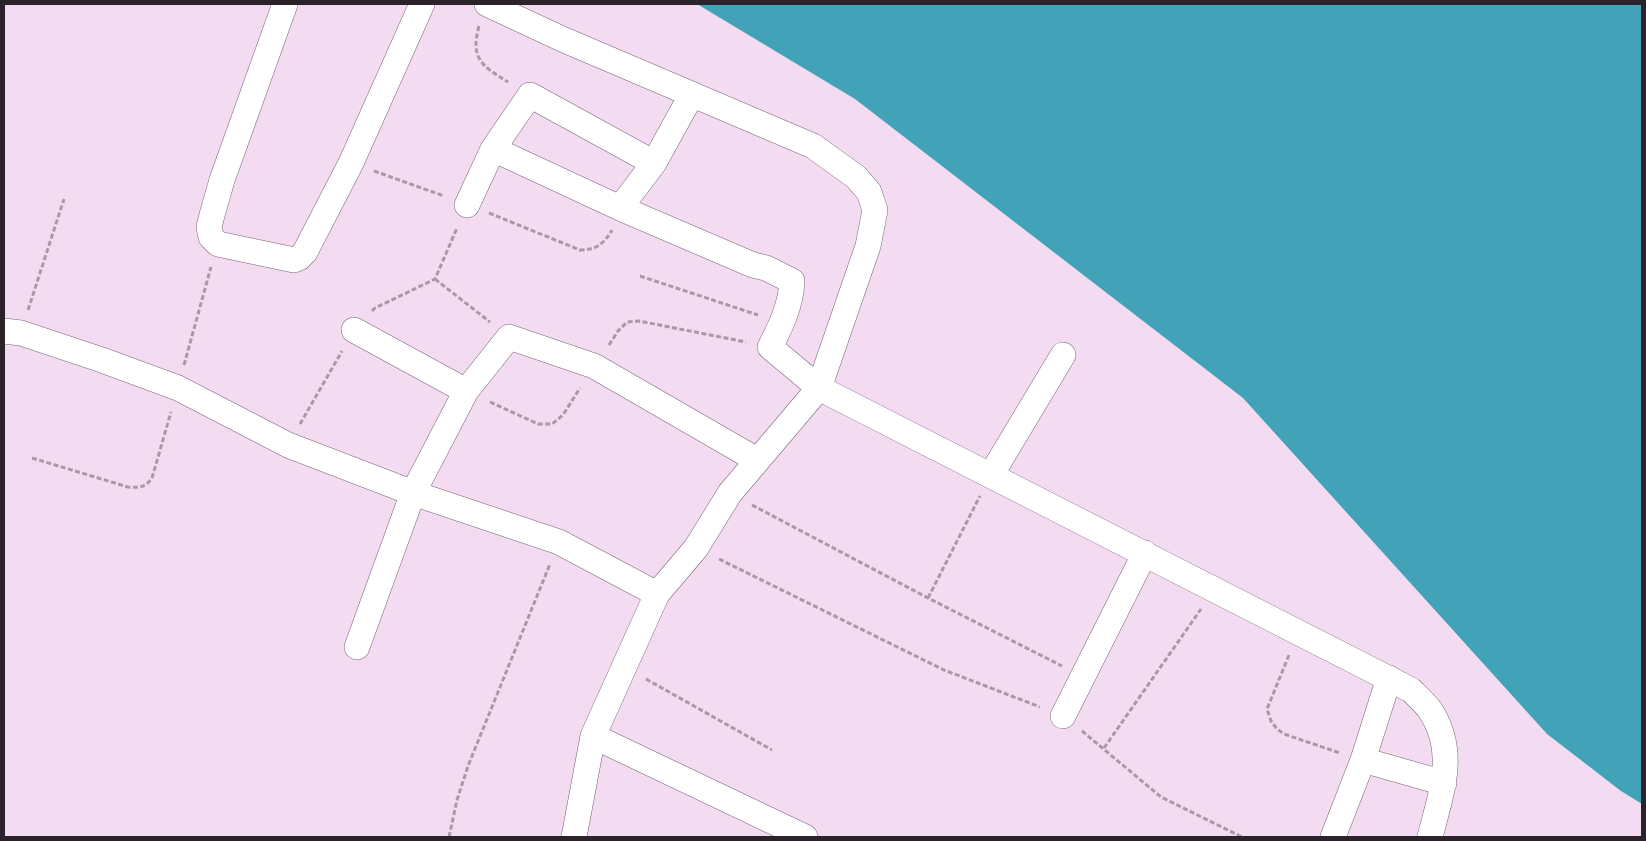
<!DOCTYPE html>
<style>
body{margin:0}
#map{position:relative;width:1646px;height:841px;overflow:hidden;background:#f3dcf1;font-family:Helvetica,sans-serif}
canvas{display:block}
.frame{position:absolute;inset:0;border:5px solid #2b232a;pointer-events:none}
</style>
<div id="map">
<canvas width="1646" height="841"></canvas>
<div class="frame"></div>
</div>
<script>
const context = document.querySelector('canvas').getContext('2d');
context.lineJoin = 'round';
function fillPath(path, color) { context.fillStyle = color; context.fill(path, 'evenodd'); }
function strokePath(path, color, width, dash) { context.strokeStyle = color; context.lineWidth = width; context.lineCap = dash ? 'butt' : 'round'; context.setLineDash(dash || []); context.stroke(path); }
const water = new Path2D(`
 M697,4H1642V804L1621,791L1547,734L1243,398L855,99Z`);
const path = new Path2D(`
 M479,26C470,59 482,66 508,82
 M374,171L444,196
 M489,213L580,250C596,250 604,244 612,230
 M640,276L758,315
 M435,279L490,322
 M28,310L64,199
 M372,311L375,308L435,279L457,228
 M609,345L618,331L627,322L639,321L746,342
 M184,365L211,267
 M490,402L538,424H552L563,415L580,388
 M300,424L342,351
 M32,458L128,487C140,488 146,487 152,478L171,412
 M752,505L928,598L1062,666
 M719,559L944,670L1040,707
 M928,598L980,496
 M1289,655L1267,709L1271,721L1277,729L1284,734L1340,753
 M646,679L772,750
 M1082,731L1161,797L1242,837
 M1104,748L1201,609
 M449,837L457,800L468,766L550,564`);
const street = new Path2D(`
 M285,4L222,180L212,215L209,227L211,237L218,244L294,260L299,258L305,252L351,163L422,4
 M487,4L562,39L813,146L856,177L869,192L875,210L868,246L819,388L730,493L696,548L657,594L593,736L574,837
 M493,149L620,208L753,265L766,268L792,281C791,305 781,326 770,347L819,388L1411,690C1417,696 1425,703 1430,710C1458,752 1441,793 1430,837
 M467,205L493,149L530,95L654,163
 M620,208L654,163L692,94
 M354,330L466,391
 M4,331L21,333L102,360L178,388L288,445L413,493L559,542L657,594
 M991,475L1063,355
 M357,647L413,493L466,391L509,337L594,366L757,460
 M1063,716L1145,553
 M593,736L805,837
 M1363,760L1444,783
 M1333,837L1363,760L1389,678`);
fillPath(water, '#42a2b8');
strokePath(street, '#776375', 26);
strokePath(path, '#aa98a8', 3, [5, 2.5]);
strokePath(street, '#fff', 25);
</script>
